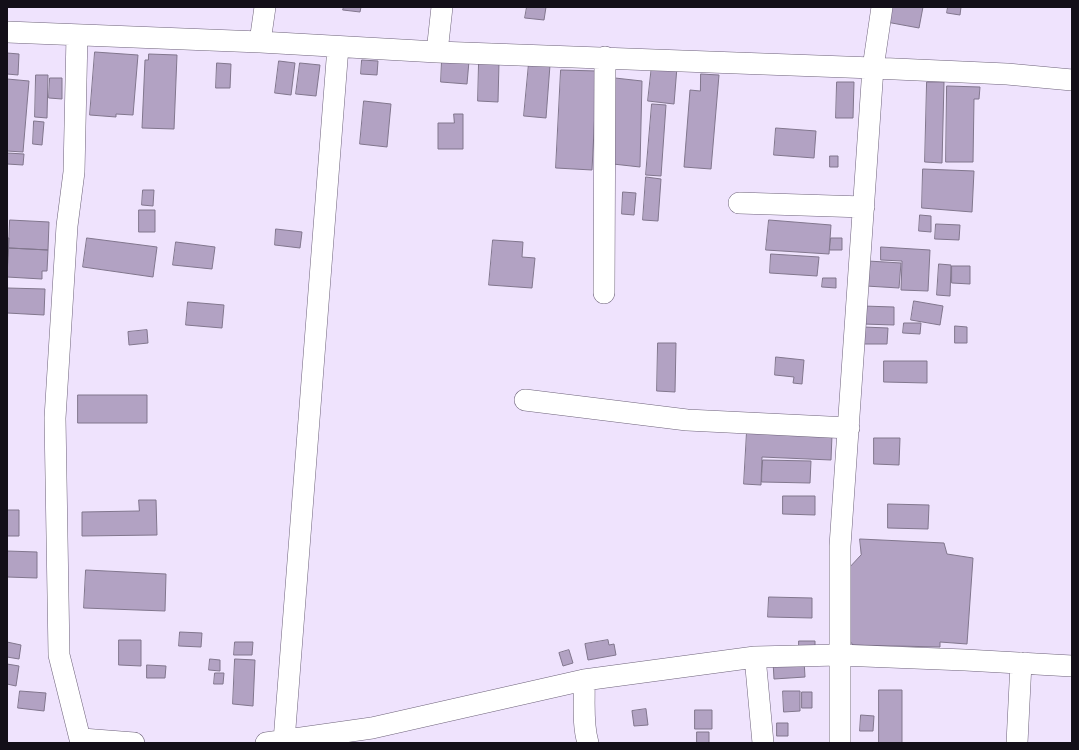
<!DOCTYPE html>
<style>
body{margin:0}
#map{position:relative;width:1079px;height:750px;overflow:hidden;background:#efe3fd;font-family:Roboto,sans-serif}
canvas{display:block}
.frame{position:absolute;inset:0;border:8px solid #130f18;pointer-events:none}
</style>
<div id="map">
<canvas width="1079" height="750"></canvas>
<div class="frame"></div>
</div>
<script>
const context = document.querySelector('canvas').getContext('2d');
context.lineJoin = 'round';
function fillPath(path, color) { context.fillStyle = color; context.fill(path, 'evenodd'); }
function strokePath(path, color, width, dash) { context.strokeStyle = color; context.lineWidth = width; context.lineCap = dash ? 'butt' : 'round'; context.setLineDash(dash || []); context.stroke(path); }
const building = new Path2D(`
 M344,7H361L360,12L343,10Z
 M527,7H546L544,20L525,18Z
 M884,7H923L919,28L881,21Z
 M948,7H961L960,15L947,13Z
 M95,52L138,55L133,115L116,114V117L90,115Z
 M7,53L19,54L18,75L7,74Z
 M149,54L177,55L174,129L142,128L145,60H148Z
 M362,60L378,61L377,75L361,74Z
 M442,60L469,61L467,84L441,82Z
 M279,61L295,63L291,95L275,93Z
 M479,62H499L498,102L478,101Z
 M217,63L231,64L230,88H216Z
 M300,63L320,65L316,96L296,94Z
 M529,63L550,65L546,118L524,116Z
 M652,65L677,67L674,104L648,101Z
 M561,70L597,71L592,170L556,168Z
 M701,74L719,75L711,169L684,167L690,90L700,91Z
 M36,75H48L47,118L35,117Z
 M50,78H62V99L49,98Z
 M615,78L642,81L640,167L613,164Z
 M7,79L29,81L23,152L7,151Z
 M837,82H854L853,118H836Z
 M927,82H944L942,163L925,162Z
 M947,86L980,87L979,99H974L973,162H946Z
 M364,101L391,104L387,147L360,144Z
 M652,104L666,105L661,176L646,175Z
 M454,114H463V149H438V123H454Z
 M34,121L44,122L42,145L33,144Z
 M776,128L816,131L814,158L774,155Z
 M7,153L24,154L23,165L7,164Z
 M830,156H838V167H830Z
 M923,169L974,171L972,212L922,208Z
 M646,177L661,179L658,221L643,220Z
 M143,190H154L153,206L142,205Z
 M623,192L636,193L634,215L622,214Z
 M139,210H155V232H139Z
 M920,215L931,216V232L919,231Z
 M10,220L49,222L48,250L9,248Z
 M769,220L831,225L829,254L766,250Z
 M936,224L960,225L959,240L935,239Z
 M276,229L302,232L300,248L275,245Z
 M7,238H9L7,277Z
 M87,238L157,247L153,277L83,267Z
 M831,238H842V250H830Z
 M493,240L523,242L522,257L535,258L532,288L489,285Z
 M176,242L215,247L212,269L173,265Z
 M881,247L930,250L928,291L901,290L902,261L881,260Z
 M9,248L48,250L47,271H42V279L7,277Z
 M771,254L819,257L817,276L770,273Z
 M868,261L901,263L899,288L866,286Z
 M939,264L951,265L950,296L937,295Z
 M952,266H970V284L952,283Z
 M823,278H836V288L822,287Z
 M7,288L45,289L44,315L7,313Z
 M914,301L943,306L940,325L911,320Z
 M188,302L224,305L222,328L186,325Z
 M863,306L894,307V325L863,324Z
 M904,323H921L920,334L903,333Z
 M955,326L967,327V343H955Z
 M863,327L888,328L887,344H863Z
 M147,330L148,343L129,345L128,332Z
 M658,343H676L675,392L657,391Z
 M776,357L804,360L802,384L793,383L794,377L775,375Z
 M884,361H927V383L884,382Z
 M78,395H147V423H78Z
 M747,431L832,435L831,460L762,457L761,485L744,484Z
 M874,438H900L899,465L874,464Z
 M763,460L811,461L810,483L762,482Z
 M783,496H815V515L783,514Z
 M139,500H156L157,535L82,536V512L139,511Z
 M888,504L929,505L928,529L888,528Z
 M7,510H19V536H7Z
 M860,539L944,543L947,554L973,558L967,644L940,642V647L853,645L845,635L848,569L861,555Z
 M7,551L37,552V578L7,577Z
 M86,570L166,574L165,611L84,608Z
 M769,597L812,598V618L768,617Z
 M180,632L202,633L201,647L179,646Z
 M119,640H141V666L119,665Z
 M608,640L609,645L614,644L616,655L588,660L585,644Z
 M799,641H815V651L799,652Z
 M7,642L21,645L19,659L7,657Z
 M235,642H253L252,655H234Z
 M569,650L573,663L563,666L559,653Z
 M210,659L220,660V671L209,670Z
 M235,659L255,660L253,706L233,704Z
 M804,660L805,677L774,679L773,661Z
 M7,664L19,666L16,686L7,684Z
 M147,665L166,666L165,678H147Z
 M215,673H224L223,684H214Z
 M879,690H902V743H879Z
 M20,691L46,693L44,711L18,708Z
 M783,691H800V711L784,712Z
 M802,692H812V708H802Z
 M646,709L648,725L634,726L632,711Z
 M695,710H712V729H695Z
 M861,715L874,716L873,731H860Z
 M777,723H788V736H777Z
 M697,732H709V743H697Z`);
const minor = new Path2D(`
 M7,32L260,42L437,52L873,68L1007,74L1072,80
 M77,35L74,172L67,226L55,418L59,655L81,743
 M260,42L265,7
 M437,52L442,7
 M739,203L864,207
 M604,293L605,57
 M525,400L687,420L849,428
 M755,657L763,743
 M584,680C585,701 582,723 588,743
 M82,739L134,743
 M284,741L338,47
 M266,743L372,728L584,680L755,657L839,655L965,660L1072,666
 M840,743V546L873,68L882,7
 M1017,743L1021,663`);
fillPath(building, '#b2a2c3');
strokePath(building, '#81768d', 1);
strokePath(minor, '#6e637a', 22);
strokePath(minor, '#fff', 21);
</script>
